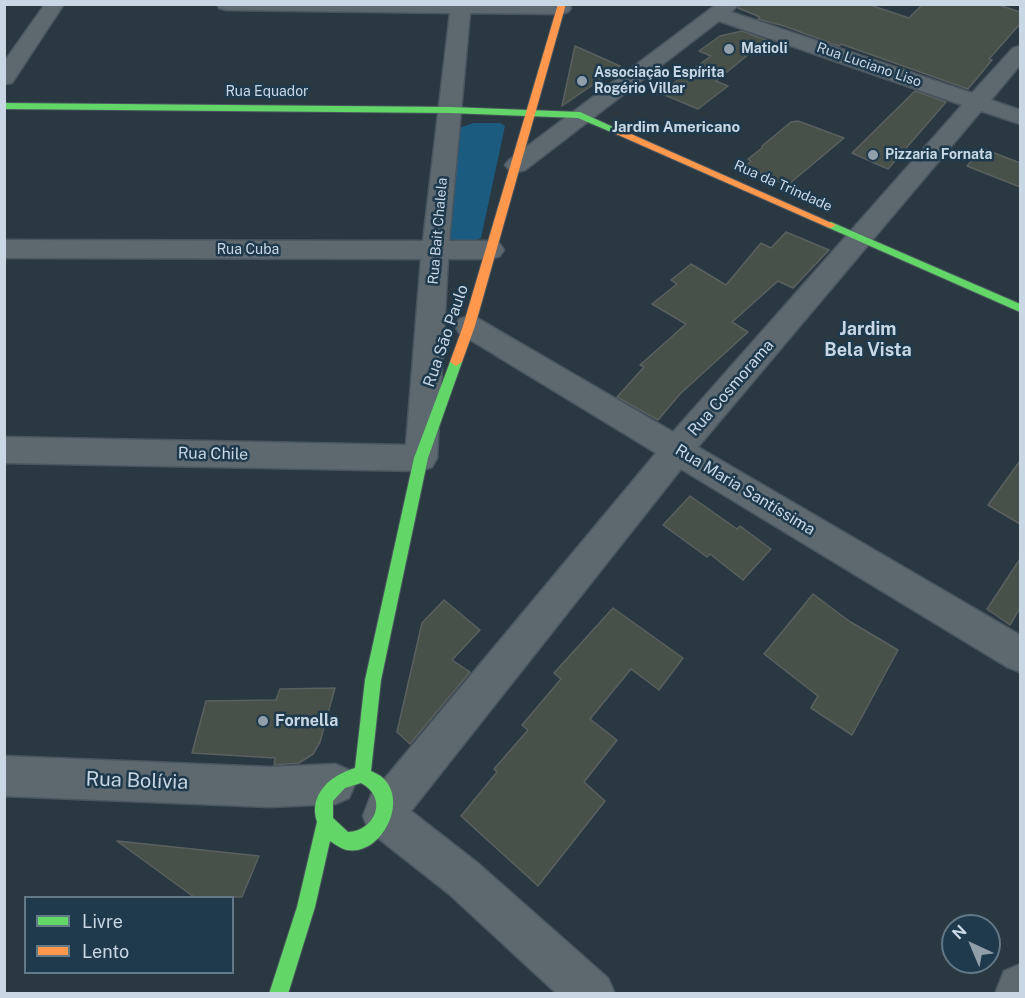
<!DOCTYPE html>
<meta charset="utf-8">
<style>
body{margin:0}
#map{position:relative;width:1025px;height:998px;overflow:hidden;background:#2a3842;font-family:"Public Sans",sans-serif}
canvas{display:block}
.frame{position:absolute;inset:0;border:6px solid #c8d7e3;pointer-events:none}
.legend{position:absolute;left:24px;top:896px;width:210px;height:78px;box-sizing:border-box;background:#1f3a4c;border:2px solid #637988;margin:0;padding:8px 10px;list-style:none;font-size:18px;color:#c8d7e3}
.legend li{display:flex;align-items:center;gap:12px;height:30px}
.legend b{width:30px;border:2px solid #637988}
.north{position:absolute;left:941px;top:914px;width:60px;height:60px;box-sizing:border-box;background:#1f3a4c;border:2px solid #637988;border-radius:50%;rotate:316deg;font-size:16px;font-weight:700;line-height:24px;text-align:center;color:#c8d7e3}
.north::after{content:'';display:block;margin:auto;width:21px;height:27px;background:#919fab;clip-path:polygon(50% 0,100% 100%,50% 72%,0 100%)}
</style>
<div id="map">
<canvas width="1025" height="998"></canvas>
<div class="frame"></div>
<ul class="legend">
<li><b style="height:8px;background:#63d668"></b>Livre</li>
<li><b style="height:8px;background:#ff974d"></b>Lento</li>
</ul>
<div class="north">N</div>
</div>
<script>
const context = document.querySelector('canvas').getContext('2d');
context.lineJoin = 'round';
function fillPath(path, color) { context.fillStyle = color; context.fill(path, 'evenodd'); }
function strokePath(path, color, width, dash) { context.strokeStyle = color; context.lineWidth = width; context.lineCap = dash ? 'butt' : 'round'; context.setLineDash(dash || []); context.stroke(path); }
function write(font, color, halo, rows, align = 'center') {
  context.font = font + ' "Public Sans",sans-serif'; context.lineWidth = 5; context.setLineDash([]); context.textBaseline = 'middle'; context.strokeStyle = halo; context.fillStyle = color; for (const [text, x, y, turn = 0] of rows) {
    context.save(); context.translate(x, y); context.rotate((+turn || 0) * Math.PI / 180); context.textAlign = isNaN(turn) ? turn : align; if (halo) context.strokeText(text, 0, 0); context.fillText(text, 0, 0); context.restore();
  }
}
const green = new Path2D(`
 M473,123H500L505,126L481,238L471,242L442,240L459,128Z`);
const building = new Path2D(`
 M741,4H867L909,18L923,4H996L1020,12V24L989,59L992,60L968,89L841,44L839,46L784,26L758,19L760,17L738,8Z
 M742,31L766,40L716,81L728,86L698,109L660,93L711,56L699,51L720,36Z
 M575,46L620,66L562,106Z
 M915,91L946,102L888,169L852,153Z
 M798,121L844,138L789,184H785L746,166L751,161L748,159L762,148V146L791,122Z
 M982,148L1020,163V187L967,166Z
 M786,232L829,250L793,288L778,281L732,322L748,332L680,394L658,420L617,397L644,367L640,365L686,324L652,304L677,284L671,280L691,264L726,285L761,243L771,248Z
 M1020,461V524L988,505Z
 M690,496L737,529L740,526L771,549L743,580L710,554L707,557L663,525Z
 M1020,559V608L1010,625L987,609Z
 M813,594L849,621L898,650L852,735L811,708L818,696L764,654Z
 M444,600L480,630L452,660L470,672L410,744L397,732L422,623Z
 M613,608L683,658L659,690L631,669L590,719L617,740L584,782L605,801L538,886L461,816L497,772L494,769L528,730L522,725L561,679L554,673Z
 M335,688L320,742L313,754L299,763L274,765L275,758L192,753L206,701L276,700L280,689Z
 M117,841L259,856L242,897H194Z`);
const street = new Path2D(`
 M45,4H64L12,83L4,84V62Z
 M217,4H568L571,8L568,12L561,14L470,13L449,241H491L500,244L504,250L500,256L491,259H448L437,458L432,467L421,471L4,463V437L406,445L421,259L4,258V240L423,241L450,13L226,10L219,8Z
 M717,4H739L731,12L972,93L1013,48L1020,46V65L991,100L1020,110V124L981,111L698,447L1020,635V672L1007,667L681,469L411,811L479,864L608,978L615,994H557L449,894L369,831L363,816L371,795L656,453L459,333L455,326L459,319L469,316L479,319L673,432L962,105L719,21L525,170L517,172L509,170L505,165L509,160Z
 M4,756L270,767L335,764L349,770L355,784L349,798L335,804L270,807L4,796Z
 M1020,964V994H995L1004,971Z`);
const fast = new Path2D(`
 M4,103L450,107L580,112L624,132L616,134L578,118L450,113L4,109Z
 M831,222L1020,304V312L827,227V223Z
 M456,358L462,362L428,458L381,680L371,771C375,773 380,775 383,778C409,802 381,856 347,850C341,849 335,844 330,841L315,907L288,994H269L297,907L317,822C308,794 331,775 355,768L365,680L414,458L450,362ZM361,783C389,798 375,831 348,832L333,818V801L345,788Z`);
const slow = new Path2D(`
 M558,4H566L475,326L462,362L456,366L450,362L463,326Z
 M616,130H622L836,225L831,228L827,227L616,134Z`);
const markers = [
 [729,49,6,"#919fab"],
 [582,81,6,"#919fab"],
 [873,155,6,"#919fab"],
 [263,721,6,"#919fab"]
];
const farPoinames = [
 ["Matioli",741,49],
 ["Associação Espírita",594,73],
 ["Rogério Villar",594,89],
 ["Pizzaria Fornata",885,155]
];
const farStreetnames = [
 ["Rua Luciano Liso",869,65,19],
 ["Rua Equador",267,92],
 ["Rua da Trindade",783,186,24],
 ["Rua Bait Chalela",438,231,-85],
 ["Rua Cuba",248,250]
];
const farNeighbourhoodnames = [
 ["Jardim Americano",676,127]
];
const streetNames = [
 ["Rua São Paulo",446,336,-71],
 ["Rua Cosmorama",731,388,-49],
 ["Rua Chile",213,454,1],
 ["Rua Maria Santíssima",745,490,31]
];
const poiNames = [
 ["Fornella",275,721]
];
const neighbourhoodNames = [
 ["Jardim",868,329],
 ["Bela Vista",868,350]
];
const nearStreetnames = [
 ["Rua Bolívia",137,781,2]
];
fillPath(green, '#1b5b80');
fillPath(building, '#48504a');
strokePath(building, '#5a605f', 1.5);
strokePath(street, '#4a565f', 3);
strokePath(fast, '#4a565f', 2);
strokePath(slow, '#4a565f', 2);
fillPath(street, '#5d686f');
fillPath(fast, '#63d668');
fillPath(slow, '#ff974d');
for (const [x, y, r, color] of markers) { const dot = new Path2D(); dot.arc(x, y, r, 0, 2 * Math.PI); context.fillStyle = color; context.fill(dot); strokePath(dot, '#1f3a4c', 2); }
write('bold 14px', '#c8d7e3', '#1f3a4c', farPoinames, 'left');
write('14px', '#c8d7e3', '#1f3a4c', farStreetnames);
write('bold 15px', '#c8d7e3', '#1f3a4c', farNeighbourhoodnames);
write('16px', '#c8d7e3', '#1f3a4c', streetNames);
write('bold 16px', '#c8d7e3', '#1f3a4c', poiNames, 'left');
write('bold 18px', '#c8d7e3', '#1f3a4c', neighbourhoodNames);
write('20px', '#c8d7e3', '#1f3a4c', nearStreetnames);
</script>
